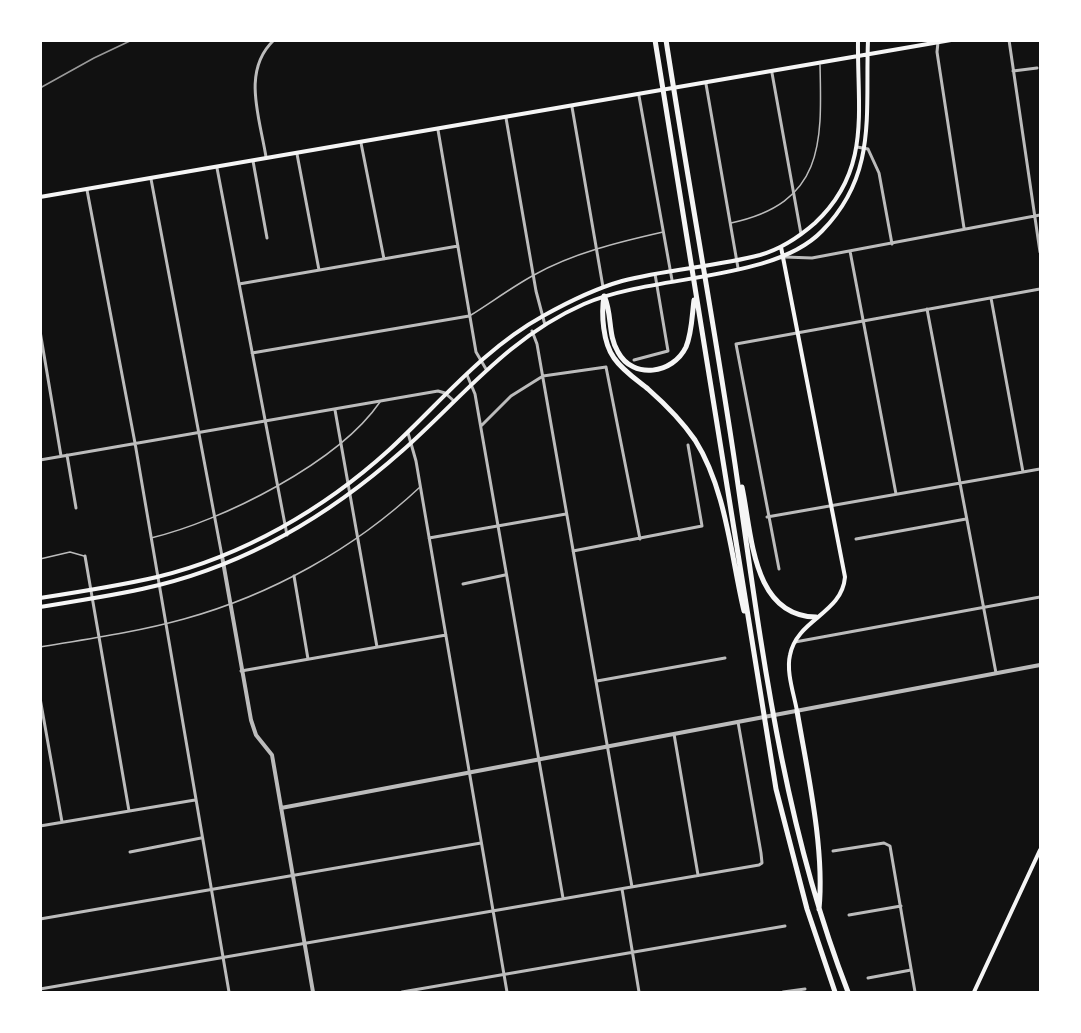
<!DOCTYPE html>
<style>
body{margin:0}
#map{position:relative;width:1081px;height:1033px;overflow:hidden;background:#111;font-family:Quicksand,sans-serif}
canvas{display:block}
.frame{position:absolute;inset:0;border:42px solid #fff;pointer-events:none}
</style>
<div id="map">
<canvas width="1081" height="1033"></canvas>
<div class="frame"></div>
</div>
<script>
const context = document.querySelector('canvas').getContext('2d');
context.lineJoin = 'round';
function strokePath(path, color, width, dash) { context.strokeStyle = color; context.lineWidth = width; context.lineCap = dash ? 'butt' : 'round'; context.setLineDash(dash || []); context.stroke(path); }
const service = new Path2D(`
 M731,223C824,203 822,144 820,65
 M471,315C492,302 512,287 534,275C573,253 619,242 663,232
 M151,538C222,521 338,463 380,402
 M40,559L70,552L84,556
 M40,647C88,639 137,632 184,619C271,595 354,549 420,487`);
const minor = new Path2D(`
 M1009,40L1040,252
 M938,42L937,52L964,228
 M1013,71L1037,68
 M772,73L801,234
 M706,84L738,268
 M639,96L672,280
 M572,107L603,287
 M506,118L536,291L545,325
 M438,130L476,352L486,369
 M361,143L384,259
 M857,147L868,149L879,173L892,244
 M297,154L319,270
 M266,157C260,118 241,71 274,40
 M253,161L267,238
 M217,168L287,535
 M151,179L222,556
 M87,190L135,443L229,992
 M850,251L896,494
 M785,257L812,258L1040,215
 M239,284L458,246
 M991,298L1023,472
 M927,309L996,673
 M40,331L61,456
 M532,331L537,344L632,887
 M252,353L469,316
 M634,360L668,351L655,274
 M467,375L475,394L563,898
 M335,410L377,647
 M481,426L511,396L543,376L606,367L640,539
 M408,433L416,461L507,992
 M67,455L76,508
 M40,460L438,391L445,393L454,401
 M767,517L1040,469
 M429,538L566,514
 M856,539L966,519
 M573,551L702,526L688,445
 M85,556L129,811
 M779,569L736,344L1040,289
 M294,576L308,659
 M463,584L505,575
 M795,642L1040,597
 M241,671L446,635
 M597,681L725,658
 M40,698L62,822
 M674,734L698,875
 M40,826L195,800
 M833,851L884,843L890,846L915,992
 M130,852L201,838
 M622,889L639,992
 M849,915L901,906
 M40,919L481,843
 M868,978L911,970
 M40,989L759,865L762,863L761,853L738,722
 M402,992L785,926
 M783,992L805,989`);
const tertiary = new Path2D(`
 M222,556L251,720L256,735L272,755L313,992
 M281,808L1040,665`);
const secondary = new Path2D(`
 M40,197L951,40
 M781,247L845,577C842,614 797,619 790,655C786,672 794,694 797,711
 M40,598C79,592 118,586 157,577C243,556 324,509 389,450C439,404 483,349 543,316C568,302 594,289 622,281C667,269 714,267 760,255C781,249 799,237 815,223C872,170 857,110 858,40
 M40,607C80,600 120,595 159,585C251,562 331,514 402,451C463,397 507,338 584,304C652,274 773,282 822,231C878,174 865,113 868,40
 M974,992L1040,850`);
const motorway = new Path2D(`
 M655,40L776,789L807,909L835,992
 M666,40C688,182 714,323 735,464C761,643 782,823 848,992
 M604,296C601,314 603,343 614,358C623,371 637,380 648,389C665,404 682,421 695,440C726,489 731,556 744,611
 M605,298C612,315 608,336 618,352C633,380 673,374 686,347C692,333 692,315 694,300
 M742,487C752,534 752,616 816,617
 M797,711C807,770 825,849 819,909`);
const rail = new Path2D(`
 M40,88L94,58L132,40`);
strokePath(service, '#bcbcbc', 1.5);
strokePath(minor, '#bcbcbc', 3);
strokePath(tertiary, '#bcbcbc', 4);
strokePath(secondary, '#f5f5f5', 4);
strokePath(motorway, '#f5f5f5', 5);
strokePath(rail, '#9a9a9a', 1.5);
</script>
